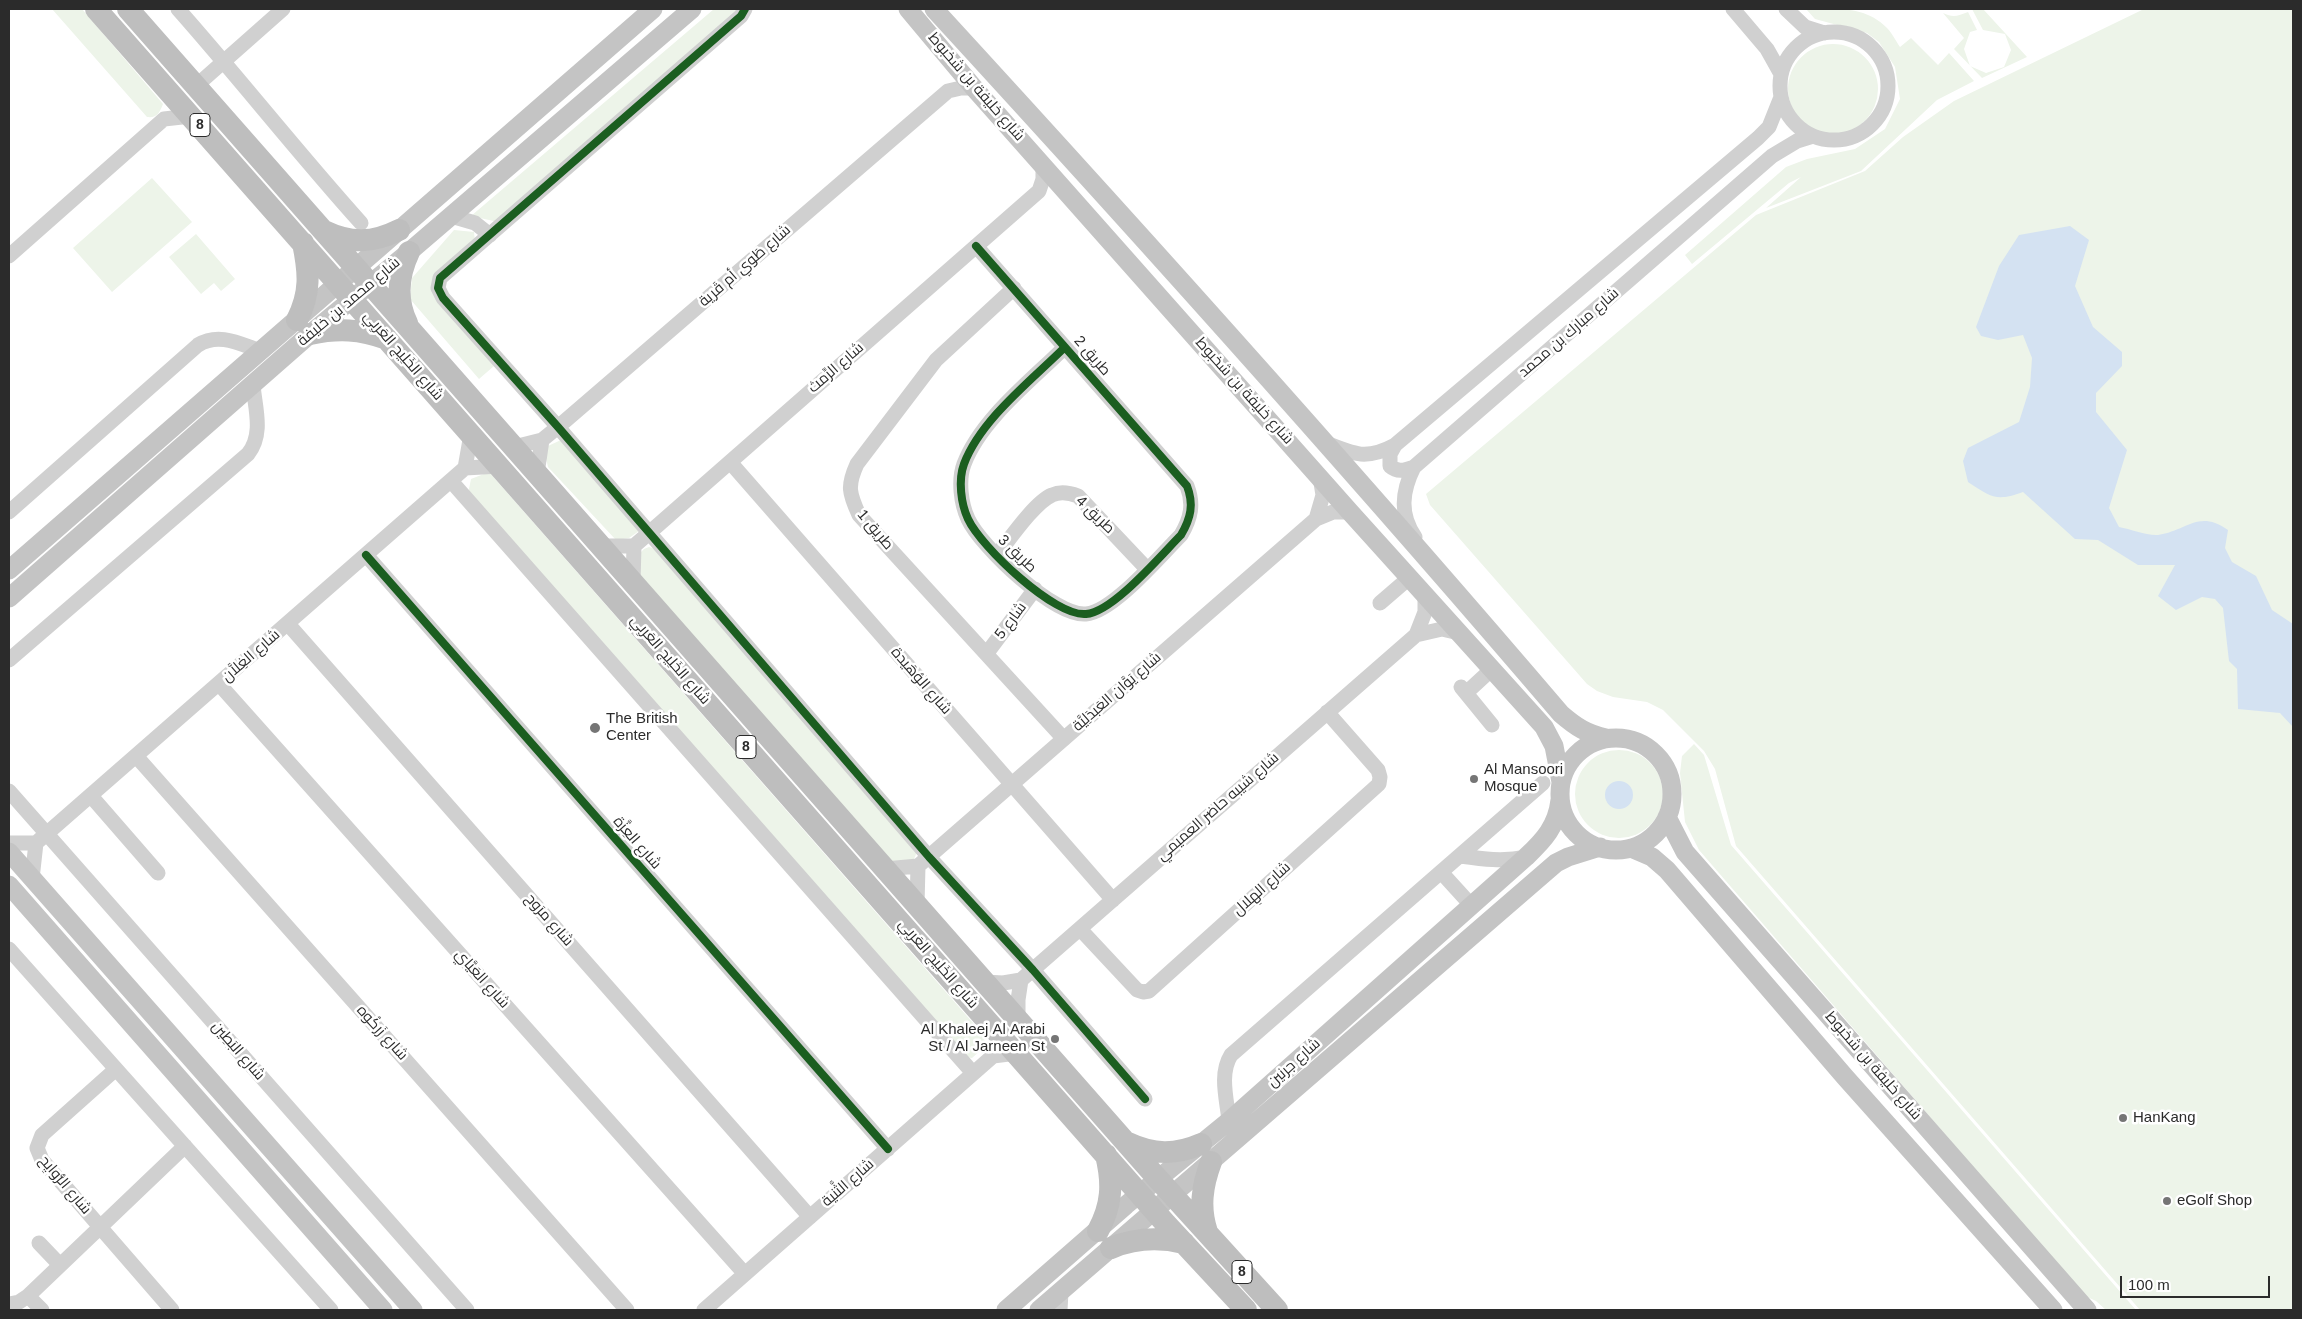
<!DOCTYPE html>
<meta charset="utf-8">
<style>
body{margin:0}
#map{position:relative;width:2302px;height:1319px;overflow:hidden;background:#fff;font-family:Arial,sans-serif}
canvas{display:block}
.frame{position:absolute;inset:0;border:10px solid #2b2b2b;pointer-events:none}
.scale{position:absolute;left:2120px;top:1276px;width:150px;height:22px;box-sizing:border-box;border:2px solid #2b2b2b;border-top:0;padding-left:6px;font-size:15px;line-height:18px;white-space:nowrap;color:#2b2b2b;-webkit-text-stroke:4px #fff;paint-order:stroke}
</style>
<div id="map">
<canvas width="2302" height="1319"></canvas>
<div class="frame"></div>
<div class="scale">100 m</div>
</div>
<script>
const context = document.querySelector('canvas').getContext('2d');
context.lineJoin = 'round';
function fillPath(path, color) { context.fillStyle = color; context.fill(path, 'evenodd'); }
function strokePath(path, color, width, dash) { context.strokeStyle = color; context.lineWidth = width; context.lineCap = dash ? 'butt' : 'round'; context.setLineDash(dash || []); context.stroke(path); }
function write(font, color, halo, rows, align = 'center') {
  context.font = font + ' Arial,Cairo,sans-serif'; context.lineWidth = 5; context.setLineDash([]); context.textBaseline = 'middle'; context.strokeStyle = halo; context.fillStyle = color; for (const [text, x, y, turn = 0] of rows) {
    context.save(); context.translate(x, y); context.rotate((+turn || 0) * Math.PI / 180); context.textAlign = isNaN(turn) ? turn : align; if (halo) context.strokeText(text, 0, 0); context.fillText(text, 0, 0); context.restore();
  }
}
const green = new Path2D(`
 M52,9H82L163,104C159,114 157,118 147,117Z
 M714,9H741L498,222L471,216Z
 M1806,9C1834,9 1865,5 1887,28C1892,33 1896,41 1900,47L1911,38L1938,65L1949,53L1974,81L1937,100L1861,171L1766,208L1801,177L1789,183L1692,264L1685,255L1786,167L1807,159L1855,149L1885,129L1900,99L1895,67L1879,42L1867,33L1815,19Z
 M1972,9H1983L2027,57L1982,78L1954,49L1964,38L1943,13C1953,18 1958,16 1968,12L1977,30L1970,32L1964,49L1970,66L1986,73L2004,67L2011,50L2005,34L1983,30Z
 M2144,9H2293V1310H2140L1736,846L1715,769L1704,751L1663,710L1647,702L1613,697L1597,691L1587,684L1430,505L1426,494L1756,215L1865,171L1903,137L1954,101Z
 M1788 89a45 45 0 1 1 90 0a45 45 0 1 1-90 0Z
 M152,178L192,222L112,292L73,248Z
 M454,230L474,232L475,241L435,279L494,366L479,379L410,299L412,278Z
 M196,234L235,279L221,291L214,283L201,294L169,257Z
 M561,440L639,531L629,538L616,540L548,467L545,454L548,446Z
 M489,472L981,1032L985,1041L980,1051L972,1058L960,1056L467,499L471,479Z
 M649,547L658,550L917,852L914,859L907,864L888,861L639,574L635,558L644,549Z
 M1694,744L1704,755L1731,845L2136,1310H2106L2096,1301L2085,1296L1699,850L1685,822L1680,773L1682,756Z
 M1575 794a44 44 0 1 1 88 0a44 44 0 1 1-88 0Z`);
const water = new Path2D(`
 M2070,226L2089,240L2075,286L2093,327L2122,352V366L2096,393V412L2127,450L2109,508L2119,527C2131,529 2147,536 2158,535C2187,531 2198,509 2228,530L2225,548L2232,562L2256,576L2272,610L2293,624V727L2280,713L2238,709L2237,669L2229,661L2223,608L2215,599L2202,597L2176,610L2158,596L2175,565H2138L2098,540L2075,539L2023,492C1996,502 1991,497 1968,482L1963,461L1968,448L2019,422L2030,387L2032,358L2023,335L1998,340L1981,336L1976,327L1999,266L2019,235Z
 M1605 795a14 14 0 1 1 28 0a14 14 0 1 1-28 0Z`);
const minor = new Path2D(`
 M178,9C240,79 298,153 361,223
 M745,9L741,16L440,278L438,288L443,298L558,427L929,857L1033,970L1145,1099
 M1733,9L1767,49L1781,74
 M1786,9L1805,27L1824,33
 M1780 86a54 54 0 1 1 108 0a54 54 0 1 1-108 0Z
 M196,86L283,9
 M451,216L475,223L490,235
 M976,246L1187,486C1194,504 1191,518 1181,535C1161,555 1113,612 1086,614C1055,617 981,547 968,519C961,504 958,480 964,464C981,419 1032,380 1065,347
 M9,256L164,119L191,116
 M1014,288L936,360L857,464C847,486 849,493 859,515L1064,739
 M1326,443C1355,455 1367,460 1395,445L1758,138L1769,127L1781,97
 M1395,445L1390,454V466C1398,473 1405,470 1414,467
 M514,447L542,440L558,427L948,91L961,88H974
 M730,462L1113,900
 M465,468L471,434
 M537,474L542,440
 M451,481L973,1073
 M9,512L198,345C219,332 240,344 261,351
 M1316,519L1323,495L1320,477
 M1415,537C1399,514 1402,491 1414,467L1772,156L1797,141L1813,136
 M601,546H634L649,533L1039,191L1043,179V164
 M366,555L888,1149
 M997,555C1009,540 1035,502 1052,495C1061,491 1070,493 1078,496L1147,569
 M633,582L634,546
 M1380,603L1409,578
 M288,624L810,1217
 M1416,635L1425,612V596
 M987,653L1035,589
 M9,660L248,454C264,434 255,408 253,385
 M219,684L745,1274
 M1461,687L1492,725
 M1466,693L1492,669
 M136,756L627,1310
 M9,791L467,1310
 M91,796L158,873
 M9,843H36
 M1460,856C1482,859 1504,862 1526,857
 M885,869L918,866L1316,519L1333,512H1350
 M1441,872L1471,905
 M32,879L36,843L465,468L500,466
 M917,905L918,866
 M1080,929L1137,990L1143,992L1149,991L1379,784L1380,777L1378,770L1327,712
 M9,949L331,1310
 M985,982L1003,983L1021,980L1416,635L1442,629L1459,633
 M1018,1020V1000L1021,980
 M1229,1121C1227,1100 1219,1074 1231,1055L1543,783
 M95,1221L42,1160L37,1148L42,1135L116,1069
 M100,1227L172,1310
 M39,1243L60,1265
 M28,1296L42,1310
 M9,1304L19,1302L28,1296L185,1146
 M704,1310L993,1056L1017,1053
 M1060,1310L1061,1292`);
const major = new Path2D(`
 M908,9L974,88L1350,512L1544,727L1554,746L1561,782
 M934,9C1147,241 1357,475 1561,714C1576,727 1587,734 1606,738
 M9,570L653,9
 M9,598L310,334L409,252L692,9
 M1560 794a56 56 0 1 1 112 0a56 56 0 1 1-112 0Z
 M1667,817L1685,852L2087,1310
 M1631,848L1652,857L1667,870L1845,1077L2053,1310
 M9,852L413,1310
 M9,885L383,1310
 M1006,1310L1126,1205L1229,1121L1526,857C1544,840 1557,826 1560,800
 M1039,1310L1556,863L1568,857L1600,847`);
const highway = new Path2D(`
 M96,9L1166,1224L1246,1310
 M128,9L1158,1179L1277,1310
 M324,231C351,244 373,243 399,230
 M297,320C311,293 309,272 303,243
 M407,323C396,300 398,275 409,252
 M310,334C338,328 360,329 387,339
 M1128,1143C1153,1155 1176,1155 1201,1144
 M1098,1231C1112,1205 1113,1184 1106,1155
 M1207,1232C1199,1208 1202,1186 1211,1162
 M1111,1248C1135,1238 1159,1237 1184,1243`);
const cycleway = new Path2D(`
 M745,9L741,16L440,278L438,288L443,298L558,427L929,857L1033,970L1145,1099
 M976,246L1187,486C1194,504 1191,518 1181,535C1161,555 1113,612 1086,614C1055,617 981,547 968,519C961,504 958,480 964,464C981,419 1032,380 1065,347
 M366,555L888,1149`);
const markers = [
 [595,728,6,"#757575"],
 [1474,779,5,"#757575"],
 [1055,1039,5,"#757575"],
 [2123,1118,5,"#757575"],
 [2167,1201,5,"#757575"]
];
const shields = [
 [200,125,20],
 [746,747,20],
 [1242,1272,20]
];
const shieldNames = [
 ["8",200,125],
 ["8",746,747],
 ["8",1242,1272]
];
const streetNames = [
 ["شارع خليفة بن شخبوط",976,87,49],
 ["شارع طَوي أم قَرية",745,266,-41],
 ["شارع محمد بن خليفة",349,302,-40],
 ["شارع مبارك بن محمد",1569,333,-41],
 ["شارع الخَلِيج العَربِي",403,356,49],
 ["طريق 2",1092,356,49],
 ["شارع الرِّمث",836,368,-41],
 ["شارع خليفة بن شخبوط",1244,391,48],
 ["طريق 4",1095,515,44],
 ["طريق 1",875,530,50],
 ["طريق 3",1017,554,44],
 ["شارع 5",1011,621,-53],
 ["شارع الغِلاَّن",251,656,-41],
 ["شارع الخَلِيج العَربِي",670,660,49],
 ["شارع الوُهَيدة",921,681,49],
 ["شارع يَوَّان العَبدَلِيَّة",1117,692,-41],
 ["شارع شيبه حاضر العميمي",1218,807,-41],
 ["شارع العِزَّة",637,843,49],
 ["شارع الهِلال",1262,889,-42],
 ["شارع مرَوح",549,920,49],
 ["شارع الخَلِيج العَربِي",938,964,49],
 ["شارع العَيَّاي",482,979,48],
 ["شارع زَركُوه",382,1033,48],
 ["شارع البَطِين",238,1051,49],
 ["شارع جرنين",1294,1063,-42],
 ["شارع خليفة بن شخبوط",1873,1066,49],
 ["شارع الثَّنية",848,1183,-41],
 ["شارع الرُّوايِح",65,1185,50]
];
const poiNames = [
 ["The British",606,719],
 ["Center",606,736],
 ["Al Mansoori",1484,770],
 ["Mosque",1484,787],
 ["Al Khaleej Al Arabi",1045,1030,"right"],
 ["St / Al Jarneen St",1045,1047,"right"],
 ["HanKang",2133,1118],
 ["eGolf Shop",2177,1201]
];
fillPath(green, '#edf4e9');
fillPath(water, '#d4e2f2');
strokePath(minor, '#d0d0d0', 15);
strokePath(major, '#c4c4c4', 19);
strokePath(highway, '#bebebe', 22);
strokePath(cycleway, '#1b5e20', 8);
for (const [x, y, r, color] of markers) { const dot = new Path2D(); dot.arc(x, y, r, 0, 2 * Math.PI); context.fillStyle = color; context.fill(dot); strokePath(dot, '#fff', 2); }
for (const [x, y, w] of shields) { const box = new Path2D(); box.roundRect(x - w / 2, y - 11.5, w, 23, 4); context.fillStyle = '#fff'; context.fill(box); strokePath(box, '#2b2b2b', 1); }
write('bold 14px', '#2b2b2b', null, shieldNames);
write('15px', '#2b2b2b', '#fff', streetNames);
write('15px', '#2b2b2b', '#fff', poiNames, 'left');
</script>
